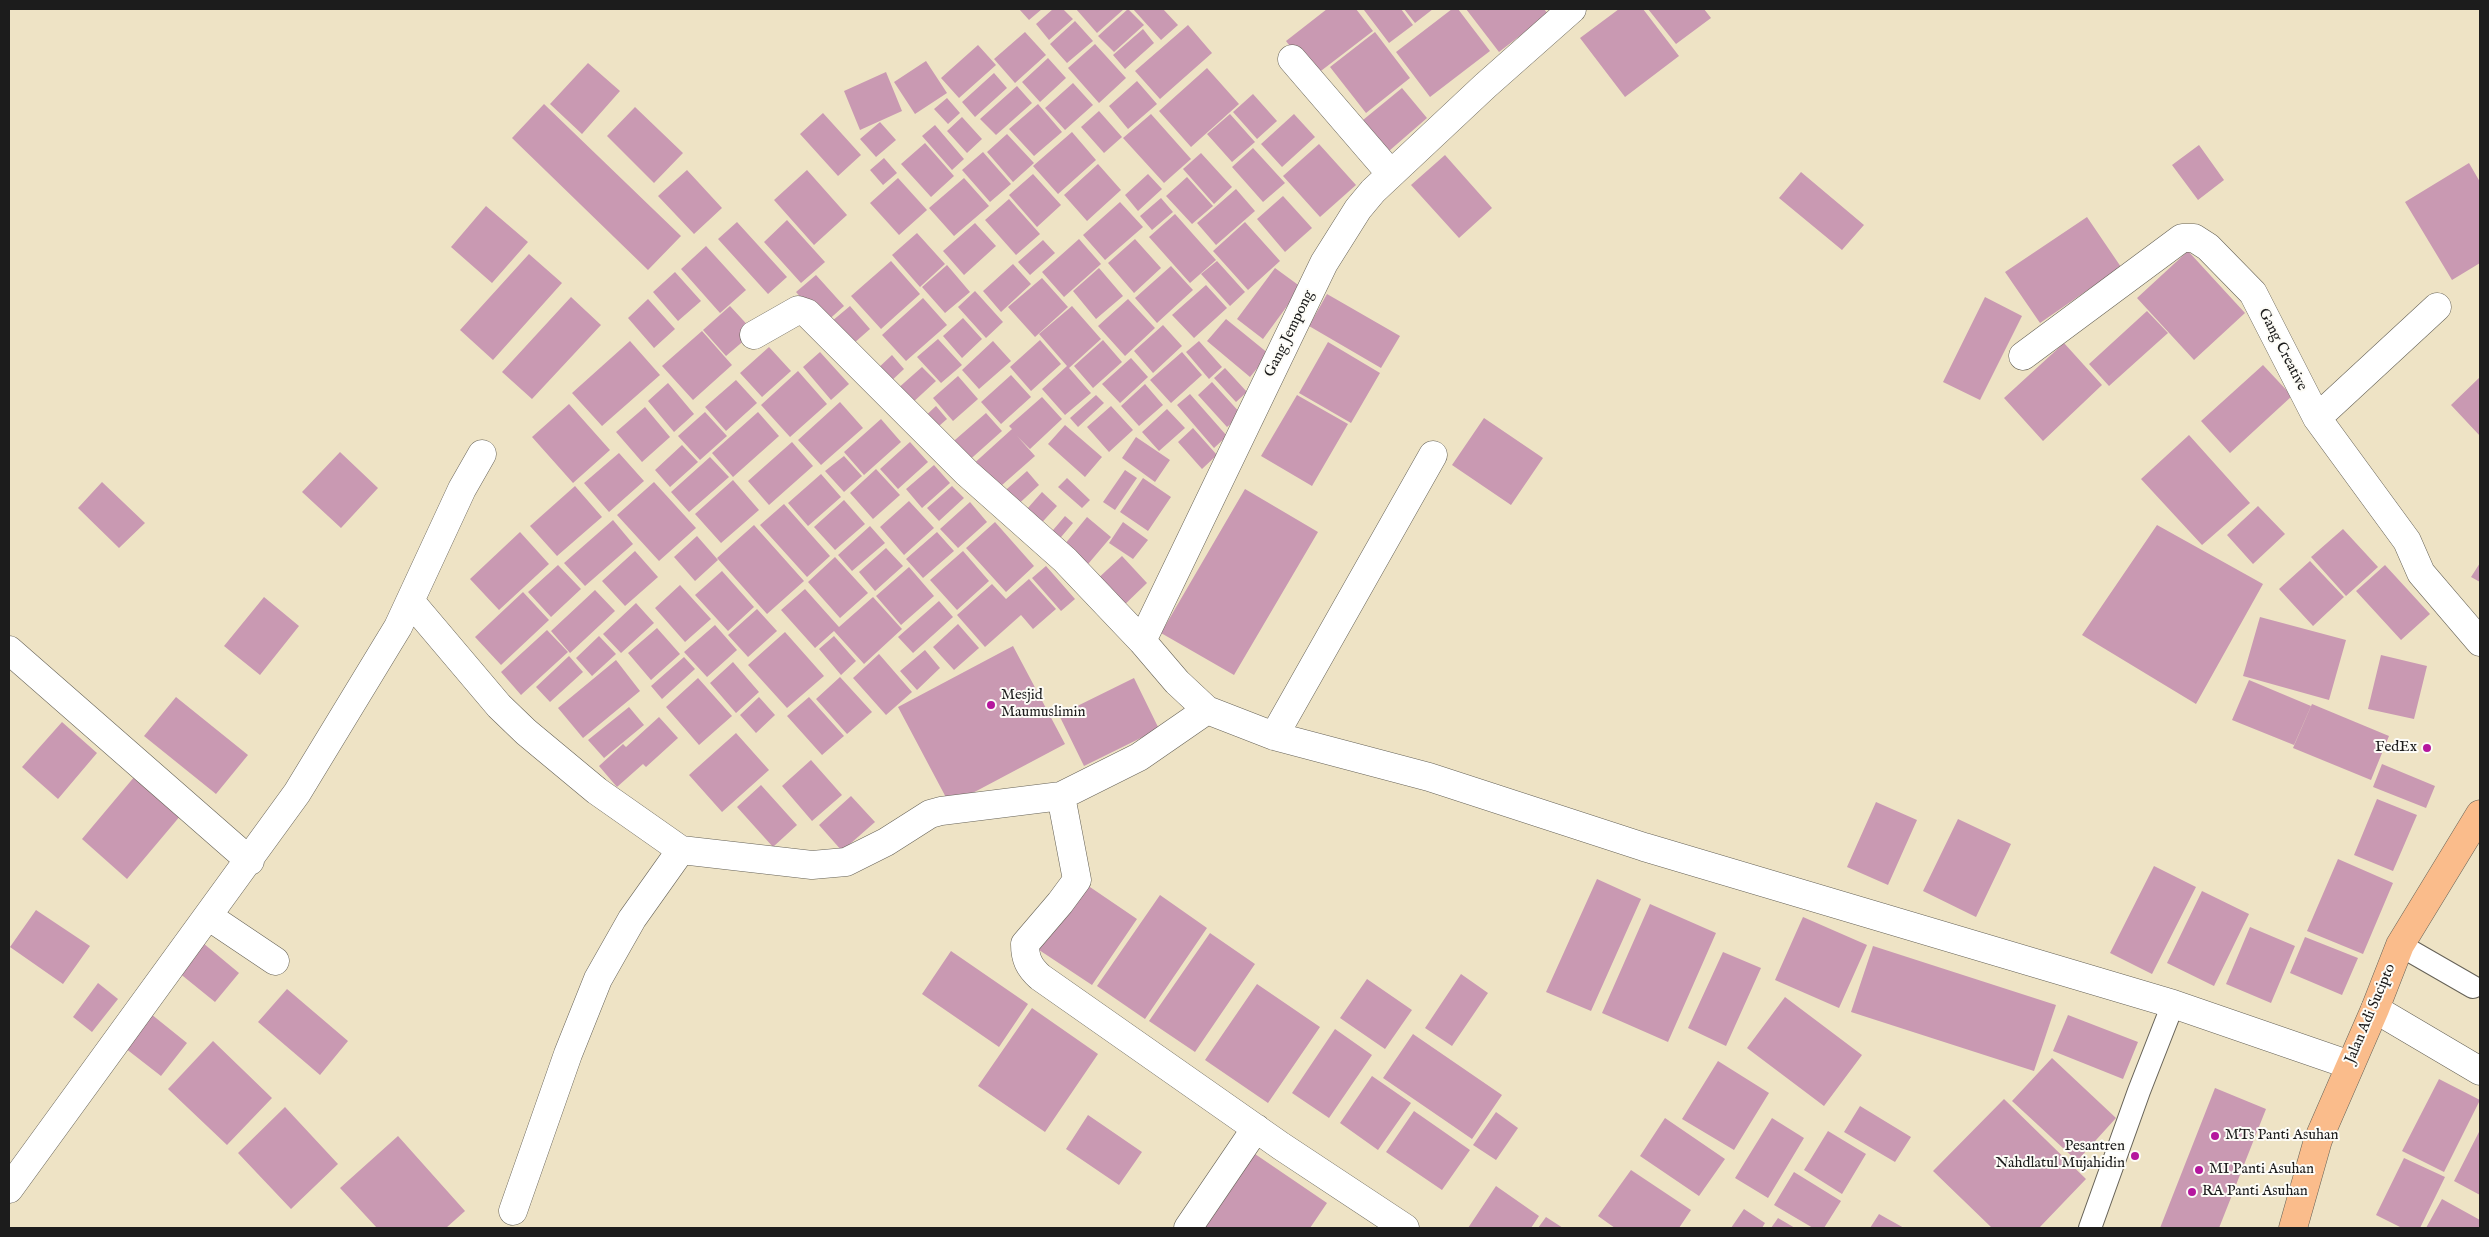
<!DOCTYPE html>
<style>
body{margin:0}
#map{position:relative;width:2489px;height:1237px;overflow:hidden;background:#eee3c5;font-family:"IM FELL English",serif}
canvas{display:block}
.frame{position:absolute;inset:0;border:10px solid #1c1c1c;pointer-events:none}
</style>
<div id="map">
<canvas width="2489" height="1237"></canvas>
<div class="frame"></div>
</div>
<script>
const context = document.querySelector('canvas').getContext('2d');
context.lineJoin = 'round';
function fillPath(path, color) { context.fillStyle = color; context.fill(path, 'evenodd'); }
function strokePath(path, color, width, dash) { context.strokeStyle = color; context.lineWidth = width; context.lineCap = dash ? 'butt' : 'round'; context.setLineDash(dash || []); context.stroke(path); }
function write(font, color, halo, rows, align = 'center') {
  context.font = font + ' "IM FELL English",serif'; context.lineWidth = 4; context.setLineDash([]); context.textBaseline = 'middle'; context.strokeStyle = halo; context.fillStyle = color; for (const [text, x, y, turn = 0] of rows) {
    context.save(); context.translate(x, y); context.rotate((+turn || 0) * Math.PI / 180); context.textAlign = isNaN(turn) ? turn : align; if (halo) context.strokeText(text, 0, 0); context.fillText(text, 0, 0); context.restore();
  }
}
const building = new Path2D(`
 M1019,9H1042L1029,20Z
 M1053,9H1063L1073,19L1049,40L1036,24Z
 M1076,9H1124L1097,33Z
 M1128,9L1144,25L1114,52L1098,36Z
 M1133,9H1163L1178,25L1161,40Z
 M1327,9H1356L1373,31L1313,77L1286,41Z
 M1365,9H1401L1413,25L1389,43L1364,10Z
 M1404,9H1433L1415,23Z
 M1452,9H1458L1490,51L1430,97L1396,52Z
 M1466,9H1544L1548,14L1499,52Z
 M1619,9H1643L1679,56L1625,97L1580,38Z
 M1648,9H1704L1711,18L1676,44Z
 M1075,21L1093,41L1067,63L1050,44Z
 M1188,25L1212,53L1160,99L1135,71Z
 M1143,29L1154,43L1125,69L1113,55Z
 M1025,32L1046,55L1015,83L994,59Z
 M1375,32L1410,78L1366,113L1330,67Z
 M1095,44L1126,78L1099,103L1068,68Z
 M978,45L996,65L959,98L941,78Z
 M1048,58L1066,78L1040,102L1022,82Z
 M926,61L947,93L915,114L894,82Z
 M588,63L620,91L582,134L550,104Z
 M1207,68L1239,104L1191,147L1159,111Z
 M886,72L902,111L860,130L844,91Z
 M994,73L1007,88L975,117L962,102Z
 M1137,81L1157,104L1128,129L1109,106Z
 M1073,83L1093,105L1065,130L1045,108Z
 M1017,86L1032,103L996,135L980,119Z
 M1402,88L1427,118L1389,151L1363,120Z
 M1253,94L1277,121L1257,139L1233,112Z
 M947,98L960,113L948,124L934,109Z
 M544,104L681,236L648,270L512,138Z
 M1038,104L1062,132L1034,156L1009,129Z
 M635,107L683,153L654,183L607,136Z
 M1099,111L1122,137L1104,153L1081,127Z
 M823,113L861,155L838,176L800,134Z
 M1151,114L1191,159L1164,183L1123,138Z
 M1230,114L1255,142L1232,162L1207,134Z
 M1294,114L1315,137L1282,167L1261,144Z
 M962,117L982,139L967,153L947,131Z
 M880,122L896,140L876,157L860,139Z
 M935,125L964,159L952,170L922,136Z
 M1072,132L1096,160L1058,194L1033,166Z
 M1007,134L1034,163L1013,182L987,152Z
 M925,143L954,176L931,197L901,164Z
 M1319,144L1356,185L1320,217L1283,176Z
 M2199,145L2224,180L2198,200L2172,165Z
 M1253,148L1285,183L1263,202L1232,167Z
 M983,152L1011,184L990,202L962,170Z
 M1201,153L1232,187L1214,204L1183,169Z
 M1445,155L1492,208L1459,238L1411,185Z
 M884,158L897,173L883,185L870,170Z
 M2469,163L2480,182V263L2452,280L2405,202Z
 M1098,164L1121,190L1087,221L1064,195Z
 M687,170L722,208L694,234L658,196Z
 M807,170L847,215L814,245L774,200Z
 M1801,172L1864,225L1842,250L1779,198Z
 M1033,174L1061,205L1037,227L1009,195Z
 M1148,174L1162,189L1138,211L1125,195Z
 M1187,177L1213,206L1192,224L1166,196Z
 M898,178L927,210L899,235L870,203Z
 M964,178L989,206L954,236L929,208Z
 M1236,189L1255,211L1216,245L1197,223Z
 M1283,196L1312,228L1285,252L1257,219Z
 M1161,198L1173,212L1152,230L1140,216Z
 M1009,199L1040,234L1016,255L985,220Z
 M1120,202L1143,227L1105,260L1083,235Z
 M486,206L528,242L492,283L451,247Z
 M1175,214L1216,260L1190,283L1149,237Z
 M2087,217L2121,267L2040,323L2005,272Z
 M787,220L825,262L801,283L764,242Z
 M737,222L787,277L768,294L718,239Z
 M1245,222L1280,261L1248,290L1213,251Z
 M975,223L996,246L964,275L943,251Z
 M917,233L945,264L920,287L892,255Z
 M1079,239L1101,264L1064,297L1042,272Z
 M1135,239L1161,268L1134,293L1108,263Z
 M1043,240L1055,253L1030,275L1018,262Z
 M706,246L746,290L720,313L681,269Z
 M2188,251L2245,313L2194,360L2137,298Z
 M529,254L562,283L493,360L460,330Z
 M891,261L920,294L881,329L851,296Z
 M1217,261L1245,292L1230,306L1201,274Z
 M1013,264L1031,284L1001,312L983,291Z
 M947,265L970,292L945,313L922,287Z
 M1171,266L1193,290L1157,323L1135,298Z
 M1099,268L1123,296L1096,319L1073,291Z
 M1275,268L1301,287L1263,339L1237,319Z
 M675,272L701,301L678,321L653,292Z
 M816,275L844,306L824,324L796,292Z
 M1042,278L1068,307L1035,337L1008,307Z
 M1206,285L1227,308L1194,338L1172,315Z
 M975,291L1003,322L986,338L958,307Z
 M1327,294L1400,336L1381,368L1309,326Z
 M571,297L601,325L532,399L502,372Z
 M1985,297L2022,316L1980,400L1943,382Z
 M923,298L947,325L906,361L882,335Z
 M648,299L675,329L654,348L628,318Z
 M1128,299L1155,328L1125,356L1098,326Z
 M730,306L754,332L726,356L703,330Z
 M850,306L870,329L845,351L825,327Z
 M1072,306L1101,339L1069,368L1091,393L1065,415L1042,389L1067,366L1039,334Z
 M2147,311L2168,333L2109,386L2089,364Z
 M963,318L982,339L962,358L943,336Z
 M1226,319L1269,354L1250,377L1207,341Z
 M1163,325L1182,346L1153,373L1134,351Z
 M702,331L732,365L693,400L662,366Z
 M938,339L962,365L941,383L917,357Z
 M1040,340L1061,364L1031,391L1010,367Z
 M1103,340L1122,362L1093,388L1074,366Z
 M630,341L660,375L602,426L572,393Z
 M993,341L1011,361L979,389L962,370Z
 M1199,341L1222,367L1209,379L1186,352Z
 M1328,342L1380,373L1351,423L1299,393Z
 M2064,343L2102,385L2043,441L2004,398Z
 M769,347L791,371L762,397L740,373Z
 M820,352L849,384L831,400L803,367Z
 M1182,352L1202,375L1171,403L1150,380Z
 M892,355L904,369L888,384L875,371Z
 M1131,358L1148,377L1120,403L1102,384Z
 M2263,365L2292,396L2230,453L2201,421Z
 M922,367L936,381L910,405L896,390Z
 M1225,368L1247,392L1236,402L1214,378Z
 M798,371L827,404L790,437L761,405Z
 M1011,375L1031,397L1001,424L981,402Z
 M958,376L978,399L953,421L933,398Z
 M2480,377V436L2451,405Z
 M736,380L757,403L726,431L705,407Z
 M1212,382L1242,415L1227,427L1198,395Z
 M668,383L694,414L674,432L648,401Z
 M1145,384L1163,405L1139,426L1121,406Z
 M1190,394L1227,436L1214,448L1177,405Z
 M1096,395L1104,403L1078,427L1070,418Z
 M1297,395L1348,424L1312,486L1261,456Z
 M1042,397L1062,419L1030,449L1017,436L1035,456L993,493L970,467L1012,429L1009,426Z
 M840,402L863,428L821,465L798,440Z
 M569,404L610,450L573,483L532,437Z
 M936,406L947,419L931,433L920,421Z
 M1111,406L1133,430L1109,452L1087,427Z
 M645,407L670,437L642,462L616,432Z
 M1167,409L1185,428L1159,451L1142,432Z
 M705,412L727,436L700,460L678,436Z
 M758,412L779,436L733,477L712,453Z
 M986,413L1002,431L965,464L948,446Z
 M1484,418L1543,458L1511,505L1452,465Z
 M881,419L901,442L864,475L844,452Z
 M1065,425L1102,457L1085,477L1048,444Z
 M1193,428L1217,455L1202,469L1178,442Z
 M2189,435L2250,503L2202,545L2141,479Z
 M1136,437L1170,460L1155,482L1122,458Z
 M792,442L813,466L769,505L748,481Z
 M910,442L928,462L898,489L880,469Z
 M682,445L698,462L670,487L655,470Z
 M340,452L378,488L341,528L302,492Z
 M619,453L644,481L609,512L584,483Z
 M844,456L862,476L844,492L825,471Z
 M710,457L729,477L689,512L671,492Z
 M934,465L950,483L922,508L906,489Z
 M876,469L900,495L873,519L850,493Z
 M1125,470L1137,478L1115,510L1103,502Z
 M1027,471L1039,485L1011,511L998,497Z
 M821,474L841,497L808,526L788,503Z
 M1067,478L1090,500L1082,508L1058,487Z
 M1143,478L1171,497L1148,531L1120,512Z
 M733,480L759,510L721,543L695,514Z
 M102,482L145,523L119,548L78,508Z
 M654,482L696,528L659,561L617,515Z
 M575,486L602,517L557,556L530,526Z
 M952,486L964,498L939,521L927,508Z
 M1245,489L1318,532L1234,675L1161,633Z
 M1042,492L1057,506L1035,530L1020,517Z
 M844,500L865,524L835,550L814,527Z
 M909,501L934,528L904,555L880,527Z
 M970,502L987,522L958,548L940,529Z
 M784,504L830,556L807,577L760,525Z
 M2258,506L2285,534L2253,564L2227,535Z
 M1065,516L1073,523L1056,543L1048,536Z
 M1087,517L1111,537L1083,570L1060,550Z
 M613,520L633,544L585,586L564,563Z
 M995,522L1034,566L1006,592L966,548Z
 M1123,522L1148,540L1133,559L1109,543Z
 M754,525L804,581L767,614L717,558Z
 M2157,525L2263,584L2196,704L2082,635Z
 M870,526L885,543L852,571L838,555Z
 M2343,529L2378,567L2346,596L2311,557Z
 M520,532L549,564L499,610L470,579Z
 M937,532L954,551L923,578L906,559Z
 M697,536L718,560L695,581L674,557Z
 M886,548L903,566L875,591L859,572Z
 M635,551L658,577L625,606L602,581Z
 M963,551L989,581L957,610L930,580Z
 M1122,556L1147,583L1118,611L1092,584Z
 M835,557L868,593L840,618L808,582Z
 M2310,561L2344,597L2313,626L2279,589Z
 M2480,563V582L2471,577Z
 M558,565L581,589L551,617L528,592Z
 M2385,565L2430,614L2401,640L2356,591Z
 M1046,566L1075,599L1061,611L1032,578Z
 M909,567L934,596L901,625L876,596Z
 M722,571L754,607L728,631L695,595Z
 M1029,579L1056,609L1033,629L1021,615L985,647L957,615L992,584L1006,599Z
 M680,585L711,619L685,642L655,608Z
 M805,589L839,627L873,597L902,629L864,664L834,631L815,648L781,610Z
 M595,590L615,611L570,653L551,631Z
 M523,592L549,620L501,665L475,637Z
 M264,597L299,626L260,675L224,646Z
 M939,601L953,617L913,653L898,637Z
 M636,603L654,623L621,653L603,634Z
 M757,609L777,631L748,657L728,635Z
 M2260,617L2346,640L2329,700L2243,676Z
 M958,624L979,648L954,670L933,647Z
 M715,625L737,650L707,677L684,652Z
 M657,628L680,654L651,680L628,653Z
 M547,630L568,652L521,695L501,672Z
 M785,632L824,676L787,708L748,665Z
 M599,636L616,654L592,676L576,658Z
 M834,636L856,661L841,675L819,649Z
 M1013,646L1065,744L950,805L898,707Z
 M925,650L940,668L917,690L900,671Z
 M879,654L912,692L886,715L853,678Z
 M2381,655L2427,666L2414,719L2368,709Z
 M569,656L583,672L550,702L536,687Z
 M684,657L695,669L662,699L651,686Z
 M616,660L640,691L583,738L558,708Z
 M733,662L759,692L736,713L710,683Z
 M840,677L872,712L847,734L816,699Z
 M698,678L732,716L699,745L666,707Z
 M1134,678L1159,729L1084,766L1059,715Z
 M2249,680L2311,706L2294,745L2232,720Z
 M176,697L248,755L216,794L144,736Z
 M759,697L775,715L756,733L740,715Z
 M809,697L844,736L822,755L787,716Z
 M2312,704L2389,736L2371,780L2293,748Z
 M629,707L644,725L604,758L588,740Z
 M659,717L678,738L646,767L643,764L617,787L599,766L623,744L626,747Z
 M62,722L97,753L58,799L22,767Z
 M736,733L769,770L722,812L689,775Z
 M811,760L842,795L812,821L782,786Z
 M2382,764L2435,786L2426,808L2373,787Z
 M135,776L181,815L127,879L82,839Z
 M761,785L797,825L773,847L737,807Z
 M851,796L875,822L842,851L819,825Z
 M2377,799L2417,815L2393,871L2354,855Z
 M1876,802L1917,820L1888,885L1847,867Z
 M1958,819L2011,844L1976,917L1923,891Z
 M2338,859L2393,883L2363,954L2307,931Z
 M2154,866L2196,887L2152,974L2110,953Z
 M1597,879L1641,899L1591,1011L1546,992Z
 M1087,885L1137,919L1092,985L1033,946Z
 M2202,891L2249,914L2214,986L2167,963Z
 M1160,895L1207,928L1145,1019L1097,986Z
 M1650,904L1716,933L1668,1042L1602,1013Z
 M36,910L90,946L63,984L10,947Z
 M1803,917L1867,945L1839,1008L1775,980Z
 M2250,927L2295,946L2271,1003L2226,984Z
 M1210,933L1255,964L1195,1052L1149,1021Z
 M2305,937L2358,958L2342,995L2290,973Z
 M203,943L239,973L215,1002L178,972Z
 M1873,946L2056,1005L2034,1071L1851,1012Z
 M951,951L1028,1004L999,1047L922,994Z
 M1723,952L1761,968L1726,1046L1688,1028Z
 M1461,974L1488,993L1452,1046L1425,1028Z
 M1367,979L1412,1010L1385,1049L1340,1018Z
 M98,983L118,999L92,1032L73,1017Z
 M1257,984L1320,1027L1268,1103L1205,1060Z
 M287,989L348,1041L320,1075L258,1022Z
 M1785,997L1862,1055L1824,1106L1747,1048Z
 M1032,1008L1098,1054L1045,1132L978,1086Z
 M151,1014L187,1043L161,1076L125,1048Z
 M2068,1015L2138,1042L2123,1079L2053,1051Z
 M1335,1029L1372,1055L1329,1118L1292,1093Z
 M1413,1034L1502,1095L1472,1139L1383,1078Z
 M213,1041L272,1098L227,1145L168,1089Z
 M2052,1058L2116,1118L2077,1161L2012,1101Z
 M1718,1061L1769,1093L1734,1150L1682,1119Z
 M1372,1076L1411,1103L1378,1150L1340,1123Z
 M2439,1079L2480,1100L2444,1172L2402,1151Z
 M2215,1088L2266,1109L2219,1228H2160Z
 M2004,1099L2086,1179L2039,1228H1992L1933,1171Z
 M1860,1106L1911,1137L1895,1162L1844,1132Z
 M285,1107L338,1164L291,1209L238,1153Z
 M1414,1111L1470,1150L1442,1190L1386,1152Z
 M1496,1112L1518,1128L1496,1160L1473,1145Z
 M1088,1115L1142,1152L1119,1185L1066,1149Z
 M1665,1118L1725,1159L1699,1196L1640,1156Z
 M1772,1118L1804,1138L1768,1198L1735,1178Z
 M2480,1130V1195L2454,1181Z
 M1828,1131L1866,1154L1842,1194L1804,1170Z
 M398,1136L465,1211L446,1228H377L340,1188Z
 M1255,1154L1327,1203L1310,1228H1203Z
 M2404,1158L2445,1177L2420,1228H2402L2376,1215Z
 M1631,1170L1691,1210L1679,1228H1615L1598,1216Z
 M1794,1172L1841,1201L1824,1228H1813L1774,1205Z
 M1496,1186L1539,1216L1531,1228H1468Z
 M2442,1199L2480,1220V1228H2426Z
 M1744,1209L1765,1223L1762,1228H1731Z
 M1879,1214L1904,1228H1870Z
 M1546,1217L1563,1228H1538Z
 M1778,1218L1795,1228H1771Z`);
const lane = new Path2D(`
 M2400,945L2473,987
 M2090,1228L2139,1091L2173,1004`);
const street = new Path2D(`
 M1292,59L1391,174
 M754,335L798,310L807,313L967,473L1065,560L1142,641
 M2023,356L2182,238H2194L2208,247L2253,293L2317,418L2407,541L2421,573L2480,642
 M2317,418L2437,307
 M411,602L499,706L526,732L597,791L681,850L812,865L846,862L886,842L930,814L941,811L1061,796L1139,757L1207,710L1274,736L1429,777L1644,847L2173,1004L2350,1065
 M9,650L250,861
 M1207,710L1177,682L1142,641L1324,263L1358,209L1373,191L1485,86L1572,9
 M1274,736L1433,455
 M1061,796L1077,880L1060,903L1025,944C1025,959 1029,967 1040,977L1281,1146L1405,1228
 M208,916L275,961
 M2375,1009L2480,1071
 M9,1189L297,793L398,627L462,489L482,454
 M513,1211L568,1054L598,979L632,919L681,850
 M1188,1228L1256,1128`);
const highway = new Path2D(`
 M2293,1228L2318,1140L2375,1009L2400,945L2480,814`);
const markers = [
 [991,705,5,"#b5179e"],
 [2427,748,5,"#b5179e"],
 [2215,1136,5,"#b5179e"],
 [2135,1156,5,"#b5179e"],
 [2199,1170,5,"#b5179e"],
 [2192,1192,5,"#b5179e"]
];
const streetNames = [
 ["Gang Jempong",1290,334,-64],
 ["Gang Creative",2282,350,63],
 ["Jalan Adi Sucipto",2371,1014,-67]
];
const poiNames = [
 ["Mesjid",1001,696],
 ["Maumuslimin",1001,713],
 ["FedEx",2417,748,"right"],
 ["MTs Panti Asuhan",2225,1136],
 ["Pesantren",2125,1147,"right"],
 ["Nahdlatul Mujahidin",2125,1164,"right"],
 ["MI Panti Asuhan",2209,1170],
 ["RA Panti Asuhan",2202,1192]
];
fillPath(building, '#c999b2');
strokePath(lane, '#666257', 24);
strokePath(street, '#666257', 29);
strokePath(highway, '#666257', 29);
strokePath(lane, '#fff', 22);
strokePath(street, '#fff', 28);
strokePath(highway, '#fabc8b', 28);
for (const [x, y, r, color] of markers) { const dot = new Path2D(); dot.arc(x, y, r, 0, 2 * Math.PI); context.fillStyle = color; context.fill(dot); strokePath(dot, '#fdfcf7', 2); }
write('15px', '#1c1c1c', '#fdfcf7', streetNames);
write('15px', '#1c1c1c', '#fdfcf7', poiNames, 'left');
</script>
